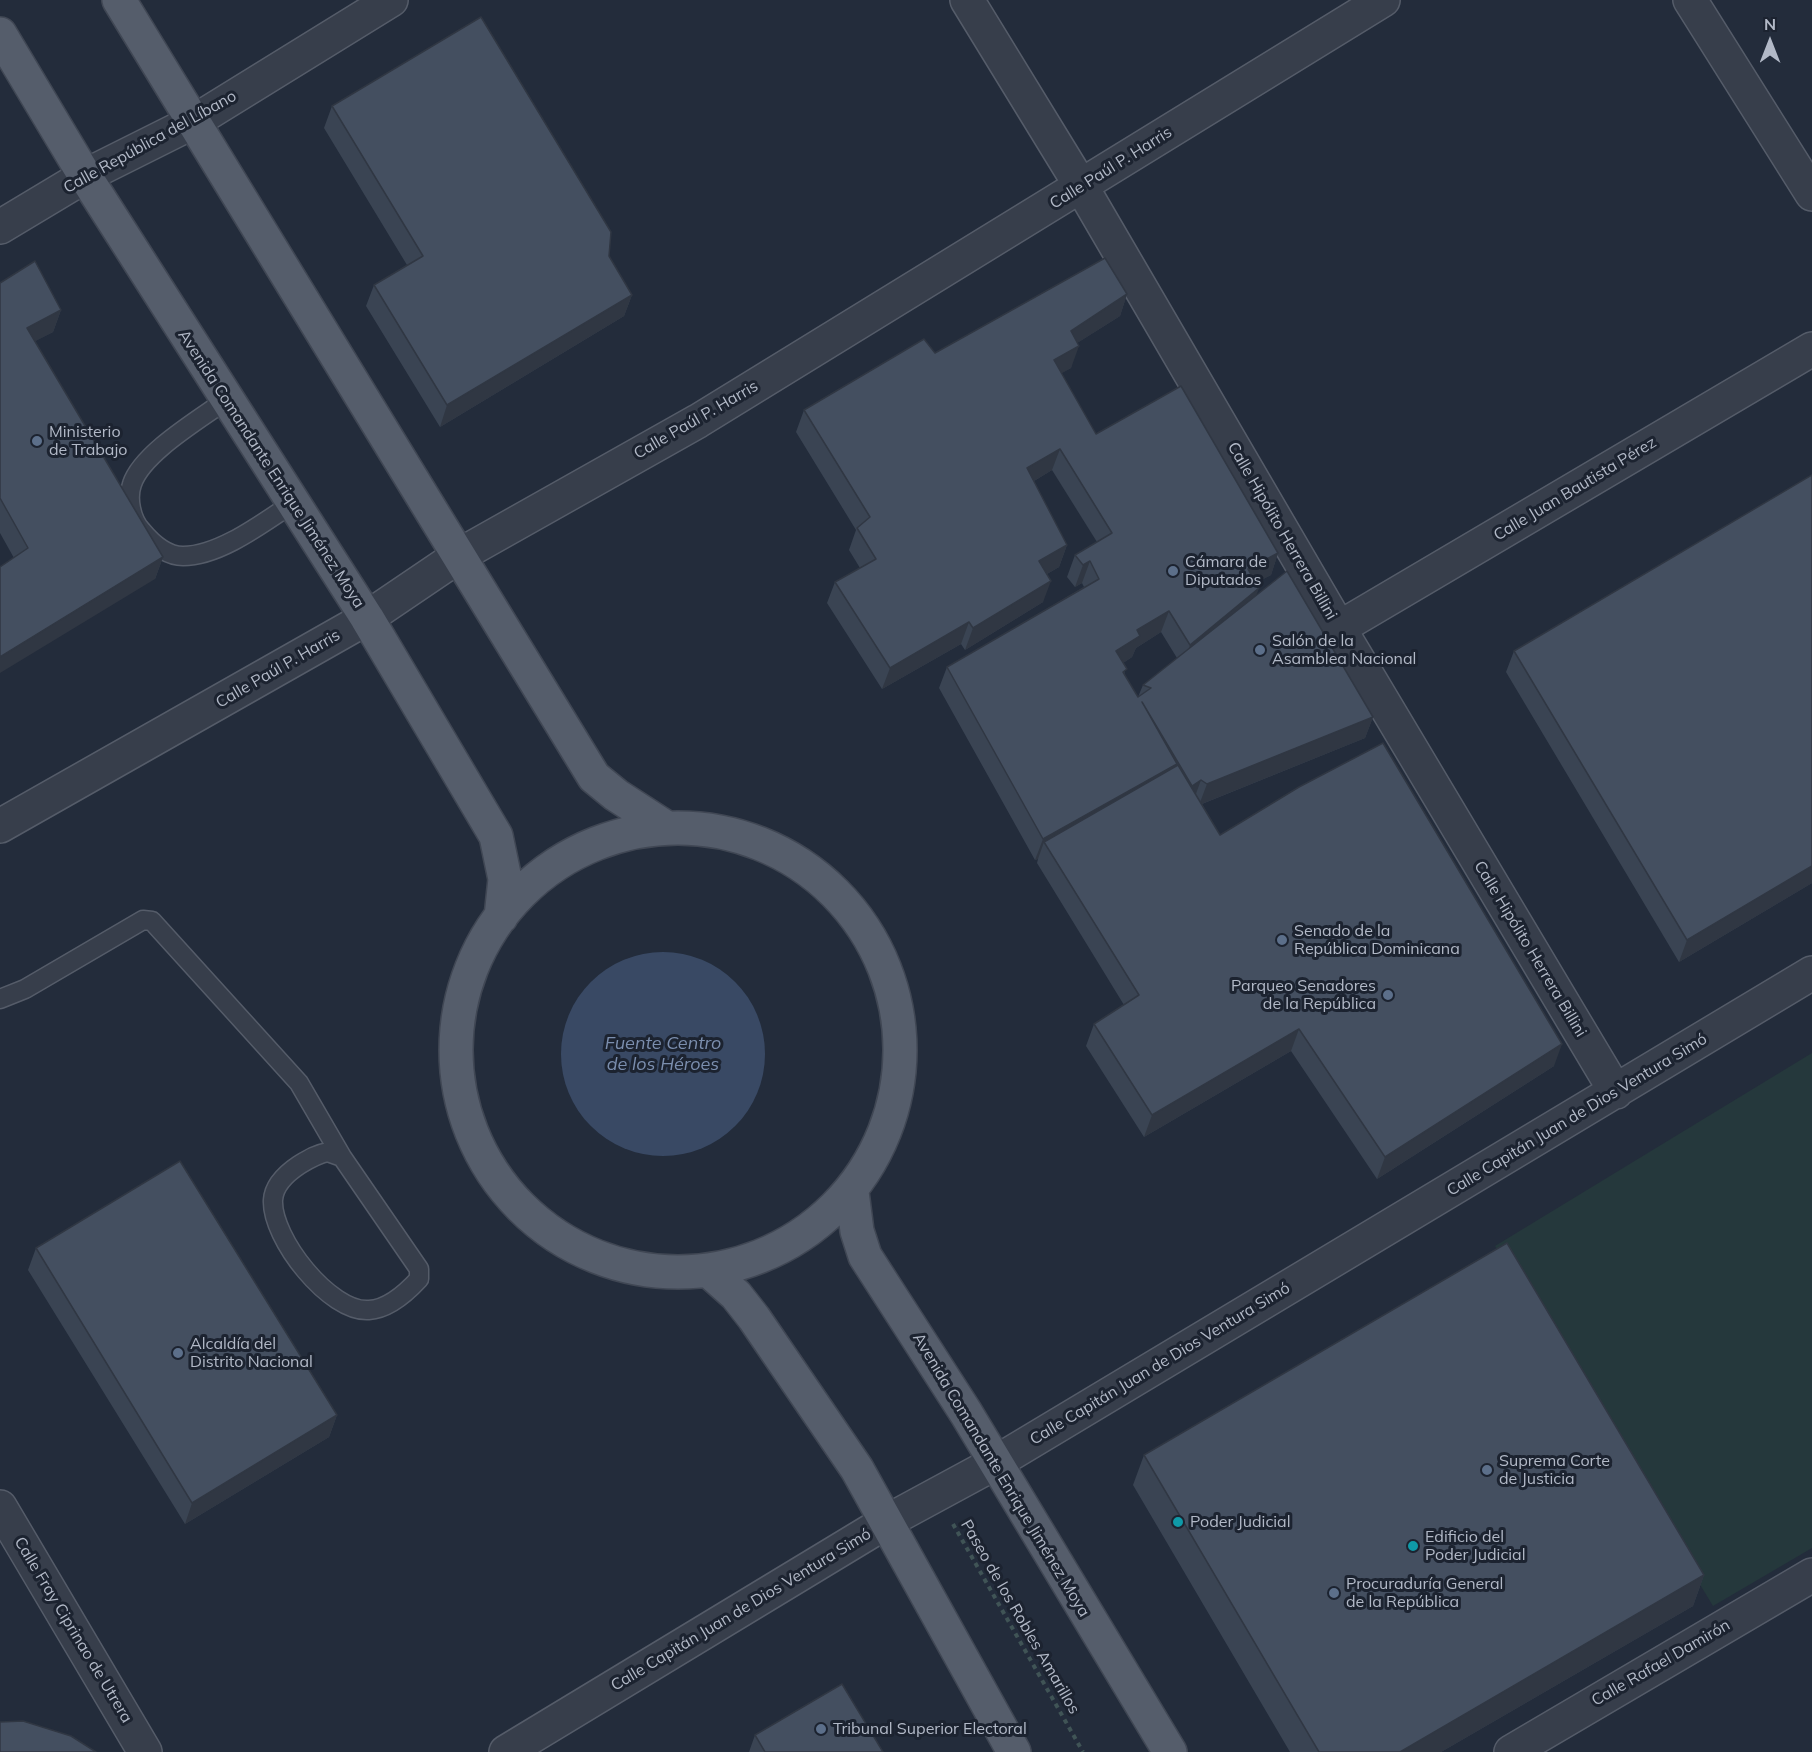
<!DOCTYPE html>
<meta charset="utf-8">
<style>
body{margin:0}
#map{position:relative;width:1812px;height:1752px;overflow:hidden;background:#232c3b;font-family:Mulish,sans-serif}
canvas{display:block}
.north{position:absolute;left:1740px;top:12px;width:60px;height:60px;-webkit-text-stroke:4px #1c2330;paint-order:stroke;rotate:0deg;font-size:16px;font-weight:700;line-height:24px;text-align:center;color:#b2b9c7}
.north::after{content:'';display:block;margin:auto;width:21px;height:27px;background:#b2b9c7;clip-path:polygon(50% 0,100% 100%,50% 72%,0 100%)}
</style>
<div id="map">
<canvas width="1812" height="1752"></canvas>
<div class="north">N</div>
</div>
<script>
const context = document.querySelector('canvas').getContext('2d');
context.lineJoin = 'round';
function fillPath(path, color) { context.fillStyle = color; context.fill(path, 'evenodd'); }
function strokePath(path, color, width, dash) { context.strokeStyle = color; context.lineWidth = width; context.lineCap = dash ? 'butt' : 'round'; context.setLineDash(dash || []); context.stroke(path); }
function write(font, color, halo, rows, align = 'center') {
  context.font = font + ' Mulish,sans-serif'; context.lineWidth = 6; context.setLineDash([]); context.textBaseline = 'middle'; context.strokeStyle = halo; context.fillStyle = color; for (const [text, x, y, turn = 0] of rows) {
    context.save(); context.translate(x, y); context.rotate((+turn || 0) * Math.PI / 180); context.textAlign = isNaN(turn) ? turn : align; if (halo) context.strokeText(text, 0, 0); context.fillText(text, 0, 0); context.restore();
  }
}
const green = new Path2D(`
 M1812,1053V1548L1713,1606L1495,1246Z`);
const water = new Path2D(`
 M561 1054a102 102 0 1 1 204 0a102 102 0 1 1-204 0Z`);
const path = new Path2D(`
 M953,1524L1083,1752`);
const lane = new Path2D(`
 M226,400C200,419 142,453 132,484C127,498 131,520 142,531C152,543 166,556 183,556C220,556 264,522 293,503
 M0,999L25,989L143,920L152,921L299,1083L342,1157
 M328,1152L342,1157L419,1269V1279C407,1292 389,1309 369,1310C330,1313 271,1238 273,1200C274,1184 287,1173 299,1165C309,1159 317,1154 328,1152Z`);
const street = new Path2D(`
 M967,0L1081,186L1339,628L1616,1092
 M1690,0L1812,194
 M0,227L85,176L195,121L391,0
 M1339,628L1812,349
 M0,826L367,618L460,555L698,421L1383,0
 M0,1507L145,1752
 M506,1752L886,1522L995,1463L1812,973
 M1511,1752L1812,1575`);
const primary = new Path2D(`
 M119,0L594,777L616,795L667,828
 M0,34L85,176L367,618L496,836L505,879L501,917
 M456 1050a222 222 0 1 1 444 0a222 222 0 1 1-444 0Z
 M852,1192L857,1231L865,1256L966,1413L1170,1752
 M709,1271L736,1295L754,1318L857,1469L1014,1752`);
const wall = new Path2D(`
 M332,106L609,256L632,295L624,316L440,427L366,306L374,285L407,265L324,128Z
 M0,283L61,310L53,332L35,341L163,557L155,579L14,558L0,533Z
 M1127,294L1120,316L1077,343L1071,368L1061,373L1096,434L1278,553L1271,575L1255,583L1256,596L1373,717L1365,738L1202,804L1220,835L1554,1066L1377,1179L1291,1051L1144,1137L1086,1046L1094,1024L1124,1005L1037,863L1038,859L1035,860L939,688L947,667L1084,587L1082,583L1075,587L1067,577L1075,555L1097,542L1052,470L1034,481L1067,545L1059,567L1047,574L1043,602L965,650L961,644L882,689L827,603L835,582L860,568L849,550L856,530L796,432L804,410L935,353ZM1161,632L1177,658L1143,685L1138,697L1125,675L1123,663L1132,657L1136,648Z
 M1812,475V883L1679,962L1506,672L1514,651Z
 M36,1248L337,1415L329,1437L185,1524L28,1270Z
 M1144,1455L1704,1575L1693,1606L1441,1752H1290L1133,1485Z
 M755,1735L883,1752H749Z`);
const shadedWall = new Path2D(`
 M1127,294L1120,316L1063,352L1071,331Z
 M632,295L624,316L440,427L447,405Z
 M61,310L53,332L20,349L27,328Z
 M1079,346L1071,368L1046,382L1054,360Z
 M1060,449L1052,470L1019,490L1027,468Z
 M1067,545L1059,567L1031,583L1039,561Z
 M1278,553L1271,575L1240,591L1248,569Z
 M163,557L155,579L0,673V657Z
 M1090,561L1082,583L1075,587L1083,565Z
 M1051,581L1043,602L965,650L973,628Z
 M1259,588L1251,610L1182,667L1190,645Z
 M1169,611L1161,632L1136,648L1132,657L1108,673L1116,651L1137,630Z
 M969,622L961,644L882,689L890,668Z
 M1373,717L1365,738L1199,805L1207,784Z
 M1177,764L1169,785L1044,842L1038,859L1035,860L1043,839Z
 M1201,780L1193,802L1185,808L1192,786Z
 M1812,866V883L1679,962L1687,940Z
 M1299,1029L1291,1051L1144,1137L1152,1115Z
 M1562,1044L1554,1066L1377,1179L1385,1157Z
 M337,1415L329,1437L185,1524L192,1503Z
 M1704,1575L1693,1606L1441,1752H1400Z`);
const building = new Path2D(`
 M481,17L611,232L609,256L632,295L447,405L374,285L423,256L332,106Z
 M1105,258L1127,294L1071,331L1079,346L1054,360L1096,434L1181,386L1278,553L1248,569L1259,588L1190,645L1169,611L1137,630L1140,636L1116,651L1127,669L1123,672L1138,697L1151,688L1143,685L1287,571L1373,717L1207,784L1201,780L1192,786L1142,702L1177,764L1043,839L947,667L1099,579L1090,561L1083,565L1075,555L1112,533L1060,449L1027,468L1067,545L1039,561L1051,581L973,628L969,622L890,668L835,582L876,559L857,528L870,517L804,410L924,339L935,353Z
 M35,261L61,310L27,328L163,557L0,657V567L28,548L0,498V283Z
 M1812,475V866L1687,940L1514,651Z
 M1383,743L1562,1044L1385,1157L1299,1029L1152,1115L1094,1024L1139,995L1044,842L1178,765L1220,835L1299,787Z
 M180,1161L337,1415L192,1503L36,1248Z
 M1507,1243L1704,1575L1400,1752H1319L1144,1455Z
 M842,1684L883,1752H765L755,1735Z
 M23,1721L71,1736L96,1752H0V1722Z`);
const markers = [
 [37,441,6,"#5c6f8a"],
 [1173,571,6,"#5c6f8a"],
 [1260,650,6,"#5c6f8a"],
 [1282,940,6,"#5c6f8a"],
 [1388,995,6,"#5c6f8a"],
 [178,1353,6,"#5c6f8a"],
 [1487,1470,6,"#5c6f8a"],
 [1178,1522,6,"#0f9aa8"],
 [1413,1546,6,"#0f9aa8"],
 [1334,1593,6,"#5c6f8a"],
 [821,1729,6,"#5c6f8a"]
];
const streetNames = [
 ["Calle República del Líbano",150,142,-29],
 ["Calle Paúl P. Harris",1111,168,-32],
 ["Calle Paúl P. Harris",696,420,-30],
 ["Avenida Comandante Enrique Jiménez Moya",271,469,57],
 ["Calle Juan Bautista Pérez",1575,489,-31],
 ["Calle Hipólito Herrera Billini",1282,531,60],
 ["Calle Paúl P. Harris",278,669,-30],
 ["Calle Hipólito Herrera Billini",1530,949,59],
 ["Calle Capitán Juan de Dios Ventura Simó",1577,1115,-31],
 ["Calle Capitán Juan de Dios Ventura Simó",1160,1364,-31],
 ["Avenida Comandante Enrique Jiménez Moya",1001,1475,59],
 ["Calle Capitán Juan de Dios Ventura Simó",741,1610,-31],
 ["Paseo de los Robles Amarillos",1020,1617,60],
 ["Calle Fray Ciprinao de Utrera",73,1630,59],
 ["Calle Rafael Damirón",1661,1663,-30]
];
const poiNames = [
 ["Ministerio",49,432],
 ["de Trabajo",49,450],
 ["Cámara de",1185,562],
 ["Diputados",1185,580],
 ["Salón de la",1272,641],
 ["Asamblea Nacional",1272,659],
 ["Senado de la",1294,931],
 ["República Dominicana",1294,949],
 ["Parqueo Senadores",1376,986,"right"],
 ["de la República",1376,1004,"right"],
 ["Alcaldía del",190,1344],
 ["Distrito Nacional",190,1362],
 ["Suprema Corte",1499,1461],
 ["de Justicia",1499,1479],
 ["Poder Judicial",1190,1522],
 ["Edificio del",1425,1537],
 ["Poder Judicial",1425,1555],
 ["Procuraduría General",1346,1584],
 ["de la República",1346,1602],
 ["Tribunal Superior Electoral",833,1729]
];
const waterNames = [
 ["Fuente Centro",663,1044],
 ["de los Héroes",663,1065]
];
fillPath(green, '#25383c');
fillPath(water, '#394964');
strokePath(lane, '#555c69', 21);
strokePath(street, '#555c69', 36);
strokePath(primary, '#404754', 36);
strokePath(path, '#405456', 4, [4.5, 4.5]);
strokePath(lane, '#373e4b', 18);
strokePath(street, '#373e4b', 33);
strokePath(primary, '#555d6b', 33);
fillPath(wall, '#3a4453');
fillPath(shadedWall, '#303743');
fillPath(building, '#444f60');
strokePath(building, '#303743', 1.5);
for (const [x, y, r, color] of markers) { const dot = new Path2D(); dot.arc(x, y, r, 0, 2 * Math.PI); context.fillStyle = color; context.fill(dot); strokePath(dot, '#1c2330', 2); }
write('16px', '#b2b9c7', '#1c2330', streetNames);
write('16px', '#b2b9c7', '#1c2330', poiNames, 'left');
write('italic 18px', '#7b8eae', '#1c2330', waterNames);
</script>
